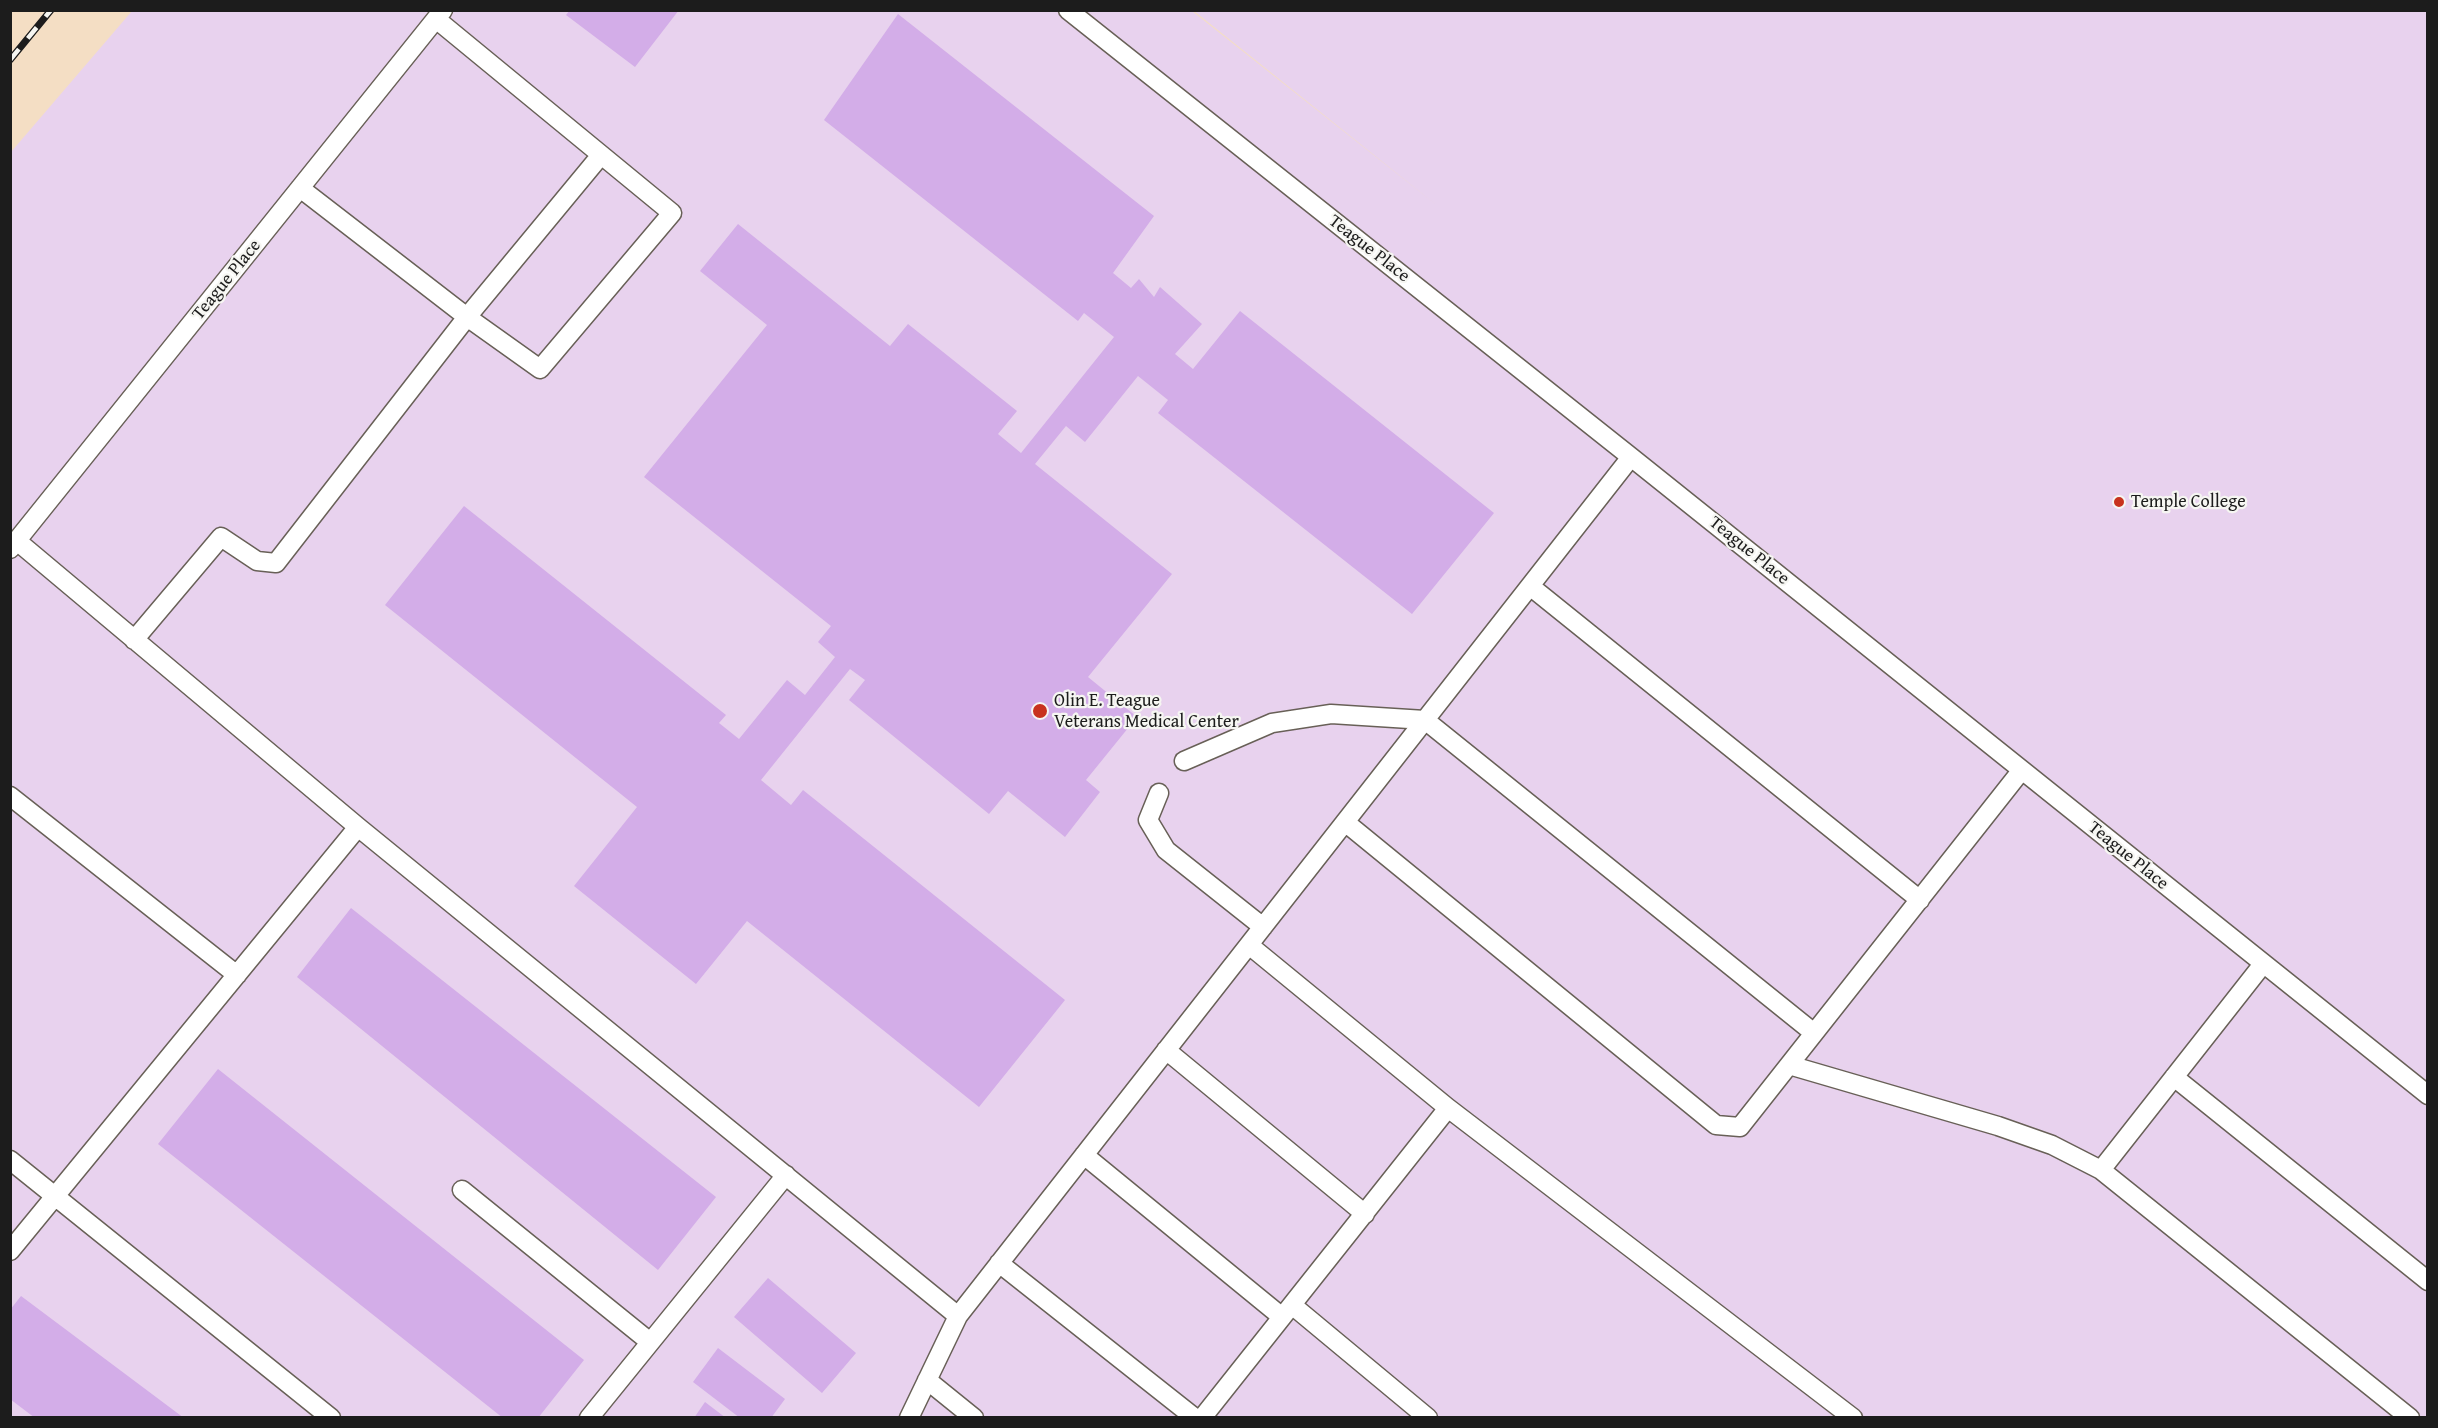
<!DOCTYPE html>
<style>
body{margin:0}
#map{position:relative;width:2438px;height:1428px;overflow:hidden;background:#f4dec4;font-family:"Gentium Book Plus",serif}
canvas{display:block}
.frame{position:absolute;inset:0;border:12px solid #1c1c1c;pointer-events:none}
</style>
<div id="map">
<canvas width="2438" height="1428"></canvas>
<div class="frame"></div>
</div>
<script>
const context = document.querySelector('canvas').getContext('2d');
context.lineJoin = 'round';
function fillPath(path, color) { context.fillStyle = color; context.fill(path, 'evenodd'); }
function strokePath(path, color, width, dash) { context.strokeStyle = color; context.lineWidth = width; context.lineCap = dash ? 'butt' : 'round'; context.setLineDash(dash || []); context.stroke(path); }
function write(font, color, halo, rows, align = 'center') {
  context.font = font + ' "Gentium Book Plus",serif'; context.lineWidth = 4.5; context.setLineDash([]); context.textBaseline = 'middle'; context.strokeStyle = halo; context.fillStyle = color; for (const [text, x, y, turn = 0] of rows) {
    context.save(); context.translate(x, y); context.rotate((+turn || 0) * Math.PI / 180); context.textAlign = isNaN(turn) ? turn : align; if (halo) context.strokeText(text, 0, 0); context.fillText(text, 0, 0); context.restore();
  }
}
const built = new Path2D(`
 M132,11H1192L1439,207L1194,11H2427V1417L11,1418V152Z`);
const building = new Path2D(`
 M570,10H679L635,67L566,15Z
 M898,14L1154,216L1113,273L1131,288L1139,279L1154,297L1160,287L1202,324L1175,354L1193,369L1240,311L1494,513L1412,614L1158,413L1168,400L1138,376L1085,442L1066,426L1035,464L1172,574L1088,677L1137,717L1086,780L1100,792L1065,837L1008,791L989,814L849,700L865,680L850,669L761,780L791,805L803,790L1065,1000L979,1107L747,921L696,984L574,886L637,807L385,605L464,506L726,715L719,723L739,739L787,680L805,695L835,657L818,642L831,626L644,477L767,325L700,271L738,224L890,346L908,324L1017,411L998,434L1021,453L1114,337L1084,313L1078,321L824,120Z
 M351,908L716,1197L658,1270L297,977Z
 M218,1069L584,1360L538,1418H503L158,1144Z
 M768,1278L856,1353L822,1393L734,1317Z
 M21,1296L184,1418H35L10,1399V1310Z
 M718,1348L785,1399L771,1418H740L693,1382Z
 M705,1402L726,1418H694Z`);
const service = new Path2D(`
 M1068,10L1631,457L2428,1095
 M300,188L467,317L540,369L672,213L436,19
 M17,541L358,827L958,1316
 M10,549L443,10
 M1530,586L1920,900
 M134,640L221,537L257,561L276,563L467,317L601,155
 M1184,761L1272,723L1331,714L1425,720L1814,1033
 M1159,793L1148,820L1166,850L1263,927
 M10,796L237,975
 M1345,822L1716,1125L1740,1127L2021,771
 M1166,1050L1365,1214
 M1789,1065L1998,1126L2052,1145L2101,1170L2410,1418
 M2174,1077L2428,1281
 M1448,1108L1853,1418
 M1084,1155L1282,1317
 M10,1160L331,1418
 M2101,1170L2263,964
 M462,1190L650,1342
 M10,1251L358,827
 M999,1263L1195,1418
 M1292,1305L1428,1418
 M927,1380L974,1418
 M589,1418L786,1175
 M909,1418L958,1316L1631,457
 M1202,1418L1448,1108L1249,945`);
const rail = new Path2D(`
 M10,60L51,10`);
const markers = [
 [2119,502,6,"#c8321e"],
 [1040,711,8,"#c8321e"]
];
const streetNames = [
 ["Teague Place",1369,249,38],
 ["Teague Place",227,280,-51],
 ["Teague Place",1749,551,39],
 ["Teague Place",2128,856,39]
];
const poiNames = [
 ["Temple College",2131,502],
 ["Olin E. Teague",1054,701],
 ["Veterans Medical Center",1054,722]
];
fillPath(built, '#e8d2ee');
fillPath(building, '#d3ade8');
strokePath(service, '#686057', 21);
strokePath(service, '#fff', 18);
strokePath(rail, '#1c1c1c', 7);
strokePath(rail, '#f6f6f2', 4.5, [14]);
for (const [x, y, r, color] of markers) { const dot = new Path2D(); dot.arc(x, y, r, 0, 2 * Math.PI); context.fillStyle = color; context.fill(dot); strokePath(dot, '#f6f6f2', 2); }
write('18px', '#1c1c1c', '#f6f6f2', streetNames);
write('18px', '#1c1c1c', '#f6f6f2', poiNames, 'left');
</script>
